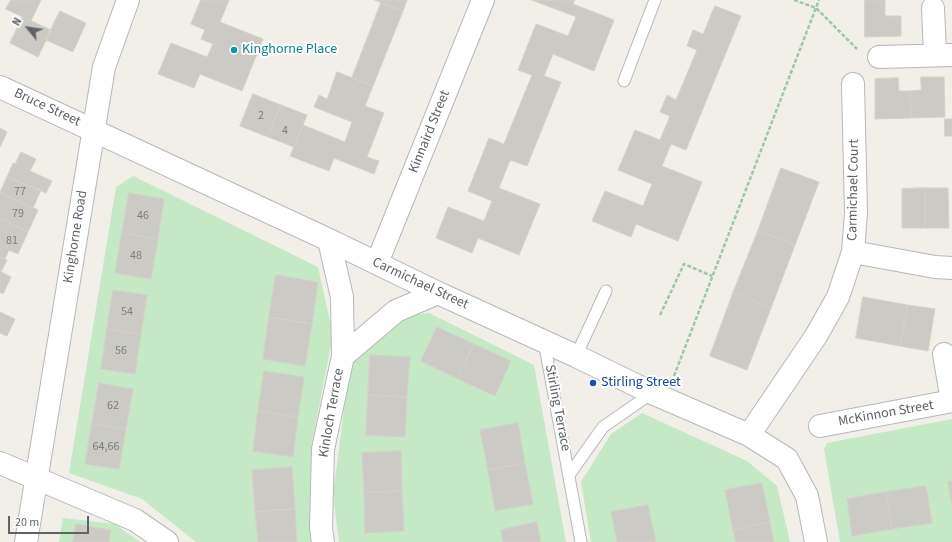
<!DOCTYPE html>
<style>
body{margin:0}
#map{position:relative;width:952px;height:542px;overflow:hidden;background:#f1efe8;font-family:"Source Sans 3",sans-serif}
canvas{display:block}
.north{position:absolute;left:8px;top:8px;width:40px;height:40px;-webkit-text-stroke:3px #fff;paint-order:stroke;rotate:300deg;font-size:11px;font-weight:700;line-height:16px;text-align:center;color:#5f6368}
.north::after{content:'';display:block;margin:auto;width:14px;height:18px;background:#5f6368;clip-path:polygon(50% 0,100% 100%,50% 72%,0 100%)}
.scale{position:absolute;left:8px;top:516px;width:81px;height:18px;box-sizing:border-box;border:2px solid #5f6368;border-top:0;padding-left:5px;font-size:12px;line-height:14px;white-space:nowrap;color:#5f6368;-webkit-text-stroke:3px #fff;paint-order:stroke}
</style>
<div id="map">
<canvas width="952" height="542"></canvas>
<div class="north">N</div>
<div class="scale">20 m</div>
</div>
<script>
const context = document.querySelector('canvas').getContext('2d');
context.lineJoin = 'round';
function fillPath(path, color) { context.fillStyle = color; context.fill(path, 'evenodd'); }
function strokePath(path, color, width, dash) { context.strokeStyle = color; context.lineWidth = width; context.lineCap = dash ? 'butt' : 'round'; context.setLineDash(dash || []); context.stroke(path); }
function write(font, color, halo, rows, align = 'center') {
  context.font = font + ' "Source Sans 3",sans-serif'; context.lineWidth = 4; context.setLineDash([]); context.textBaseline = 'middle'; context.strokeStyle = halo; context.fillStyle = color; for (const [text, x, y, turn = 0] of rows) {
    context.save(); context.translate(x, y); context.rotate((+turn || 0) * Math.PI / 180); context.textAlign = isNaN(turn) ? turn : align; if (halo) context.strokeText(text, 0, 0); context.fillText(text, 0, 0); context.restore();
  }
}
const green = new Path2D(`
 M133,176L318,267L333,335L311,448L310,522L313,542H196L142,499L69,473L116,187Z
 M429,313L534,365L566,542H339L333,495L350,363L402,316Z
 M642,413L747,461L777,486L790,542H591L581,482L611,434Z
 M952,419V542H840L824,449L827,443Z
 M63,518L115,524L140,542H59Z`);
const building = new Path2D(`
 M11,0H41L31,21L6,9Z
 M201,0H229L220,22L263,39L242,91L200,74L194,88L158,74L171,43L207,57L213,44L201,39L205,30L191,24Z
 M375,0H407L403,11Z
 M532,0H575L573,4L614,20L594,71L553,54L544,76L561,82L527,166L510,160L499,188L540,204L519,255L478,238L472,253L436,238L448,207L484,221L492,201L468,191L489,138L504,144L532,75L518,70L536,24L568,36L576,17Z
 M865,0H885V16H901V36L865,37Z
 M381,3L403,11L373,86L352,78Z
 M715,6L741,16L686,150L671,144L662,166L702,182L678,241L636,224L631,237L592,221L605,191L643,206L652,184L618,170L635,130L660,140L670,116L660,112L667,95L676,100L697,50L687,46L693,30L703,34Z
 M60,11L86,23L73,52L46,40Z
 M23,17L51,30L38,57L10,43Z
 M337,72L373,86L365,106L384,113L367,157L379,161L374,174L334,158L329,171L290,156L303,125L345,142L352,122L314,107L319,95L327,99Z
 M921,77H944L945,117L911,118L910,91L921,90Z
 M898,78L899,91H910L911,118L875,119V79Z
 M253,94L281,105L268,137L240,126Z
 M281,105L307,115L294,147L268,137Z
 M945,119H952V136H945Z
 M0,128L7,132L0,147Z
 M21,152L36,159L30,171L52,181L46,193L7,177L13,163L15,164Z
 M781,168L819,182L795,245L758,231Z
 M7,177L41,190L33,208L0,193Z
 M925,188H948L949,228H925Z
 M925,188V228H902V189Z
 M0,193L38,210L28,232L0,219Z
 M129,193L164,199L158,239L122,233Z
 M0,219L28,232L18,254L9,250L5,259L0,257Z
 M758,231L795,245L771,308L733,293Z
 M122,233L158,239L151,279L115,273Z
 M0,257L7,260L1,272L11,277L3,294L0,292Z
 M276,275L318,282L312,324L269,317Z
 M113,290L147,295L141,334L107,329Z
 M733,293L771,308L747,370L710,356Z
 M863,297L908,305L900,346L856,338Z
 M908,305L935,309L928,351L900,346Z
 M0,312L15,319L7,336L0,333Z
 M269,317L312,324L305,366L263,359Z
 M437,327L474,344L458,379L421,361Z
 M107,329L141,334L135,374L101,369Z
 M474,344L511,361L495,396L458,379Z
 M370,355L410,357L407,397L368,395Z
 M264,371L304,377L298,417L258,411Z
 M99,383L133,389L126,429L92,424Z
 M368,395L407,397L405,437L366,435Z
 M258,411L298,417L293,457L253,451Z
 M518,423L525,463L488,470L480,430Z
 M92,424L126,429L119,469L85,464Z
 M401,451L402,491L364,493L362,453Z
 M525,463L533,504L495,511L488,470Z
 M292,467L295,509L255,512L252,470Z
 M948,481H952V506Z
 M762,483L770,522L733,530L725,490Z
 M926,486L932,523L892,529L886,492Z
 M402,491L404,531L365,533L364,493Z
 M886,492L892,529L852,536L847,499Z
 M648,505L656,542H617L611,512Z
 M295,509L297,542H258L255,512Z
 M537,522L541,542H503L501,530Z
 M770,522L774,542H736L733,530Z
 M76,524L111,530L109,542H73Z`);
const path = new Path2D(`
 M794,0L816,8L857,49
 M660,315L684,264L712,276
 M674,376L819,0`);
const service = new Path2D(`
 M624,81L655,0
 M544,341L581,542
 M576,356L606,291
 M569,475L603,427L652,393`);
const minor = new Path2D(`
 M933,8L935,55
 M879,57L952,55
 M0,87L329,240L438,293L576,356L652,393L749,435L787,459L807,496L816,542
 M853,252L935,267L952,268
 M377,263L483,0
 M944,354L952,401
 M343,356L396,311L438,293
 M820,426L952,401
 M749,435L816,336L838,297L853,252L856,213L853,84
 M0,463L135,520L167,542
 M323,542L321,528L323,449L343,356L342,297L329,240`);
const tertiary = new Path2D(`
 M26,542L104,67L128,0`);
const markers = [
 [234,50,4,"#0f9aa8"],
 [593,383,4,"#1a4fb4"]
];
const numberNames = [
 ["2",261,116],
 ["4",285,131],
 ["77",20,192],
 ["79",18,214],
 ["46",143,216],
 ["81",12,241],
 ["48",136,256],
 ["54",127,312],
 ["56",121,351],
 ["62",113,406],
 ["64,66",106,447]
];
const cultureNames = [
 ["Kinghorne Place",242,50]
];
const streetNames = [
 ["Bruce Street",47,108,25],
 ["Kinnaird Street",430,132,-68],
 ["Carmichael Court",854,190,-89],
 ["Kinghorne Road",76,237,-81],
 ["Carmichael Street",420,284,25],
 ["Stirling Terrace",557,408,79],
 ["Kinloch Terrace",332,413,-80],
 ["McKinnon Street",886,414,-10]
];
const transitNames = [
 ["Stirling Street",601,383]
];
fillPath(green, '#c5e8c5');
fillPath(building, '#cccac5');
strokePath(building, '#d6d1c6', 1);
strokePath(service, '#b5b8bc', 13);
strokePath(minor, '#b5b8bc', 24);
strokePath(tertiary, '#b5b8bc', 24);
strokePath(path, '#9cc7a9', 2.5, [4, 2]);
strokePath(service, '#fff', 11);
strokePath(minor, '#fff', 22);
strokePath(tertiary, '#fff', 22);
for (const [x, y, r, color] of markers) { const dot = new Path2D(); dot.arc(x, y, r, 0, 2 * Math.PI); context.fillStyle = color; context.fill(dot); strokePath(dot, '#fff', 1.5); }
write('12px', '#7a7d7f', null, numberNames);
write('14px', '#0d838f', '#fff', cultureNames, 'left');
write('14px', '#5f6368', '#fff', streetNames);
write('14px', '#164399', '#fff', transitNames, 'left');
</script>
